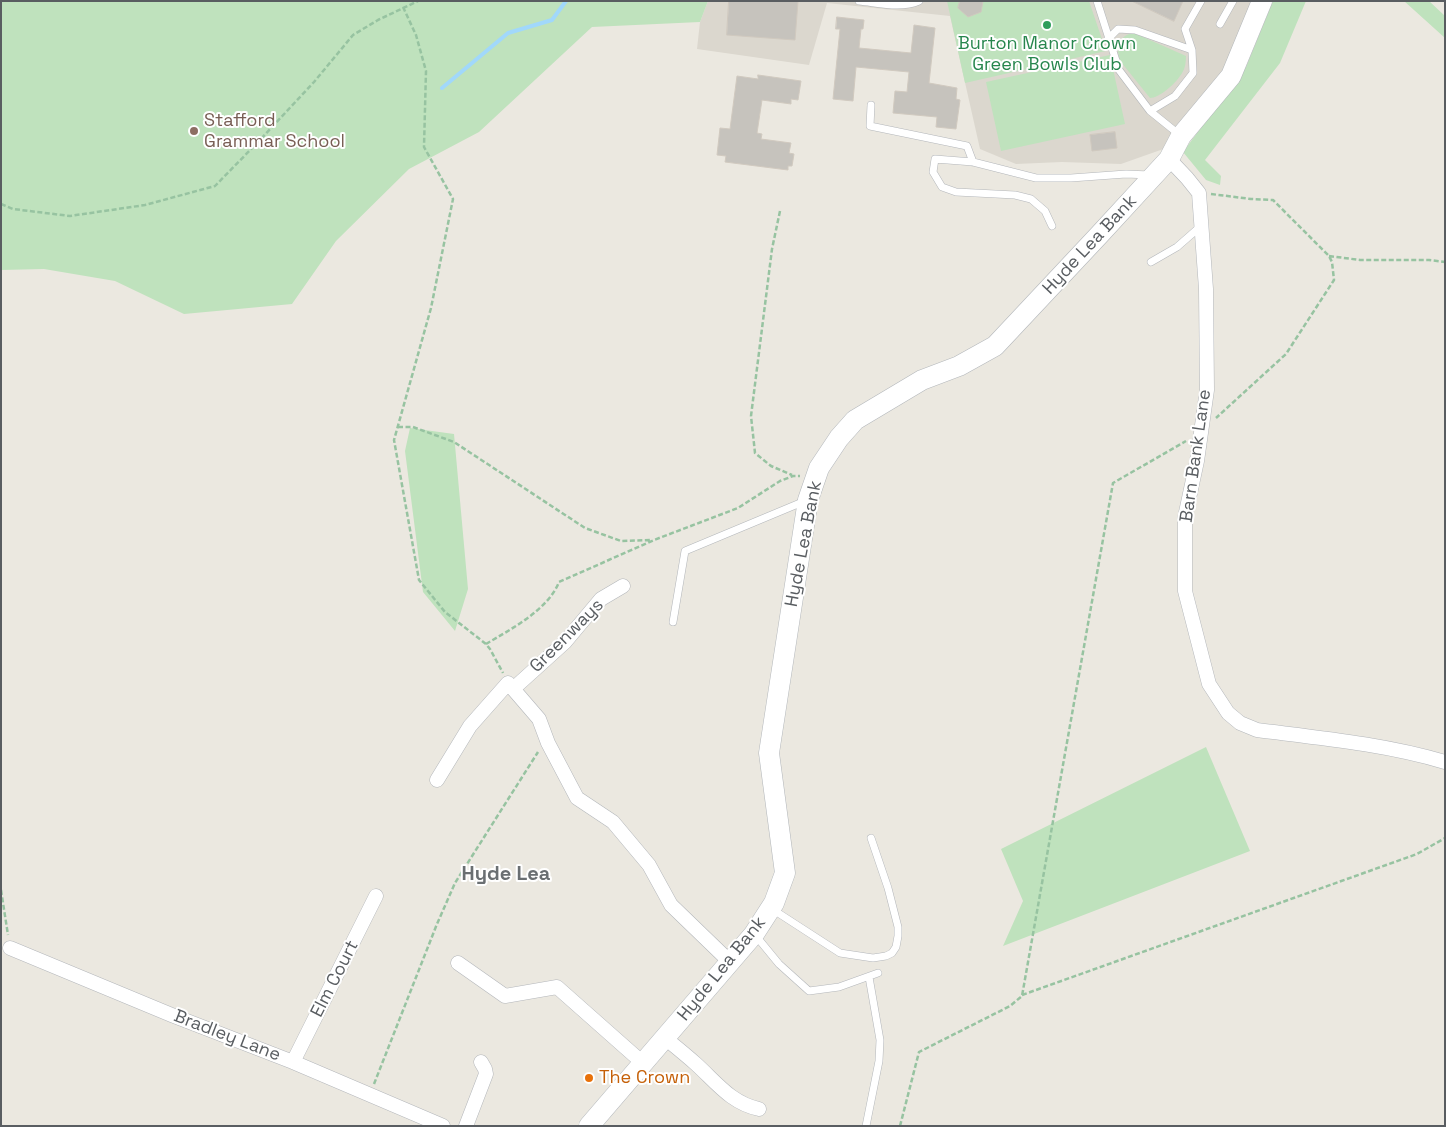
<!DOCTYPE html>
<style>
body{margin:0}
#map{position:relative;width:1446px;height:1127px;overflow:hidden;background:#ebe8e0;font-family:"Space Grotesk",sans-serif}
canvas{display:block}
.frame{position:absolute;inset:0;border:2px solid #595d61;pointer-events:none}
</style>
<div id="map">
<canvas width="1446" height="1127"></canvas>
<div class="frame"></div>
</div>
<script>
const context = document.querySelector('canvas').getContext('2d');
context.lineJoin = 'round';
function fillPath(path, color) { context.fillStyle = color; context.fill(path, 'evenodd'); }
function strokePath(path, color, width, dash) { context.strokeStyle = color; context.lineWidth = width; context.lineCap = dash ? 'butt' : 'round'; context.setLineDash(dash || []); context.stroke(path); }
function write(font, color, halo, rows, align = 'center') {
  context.font = font + ' "Space Grotesk",sans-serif'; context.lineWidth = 4; context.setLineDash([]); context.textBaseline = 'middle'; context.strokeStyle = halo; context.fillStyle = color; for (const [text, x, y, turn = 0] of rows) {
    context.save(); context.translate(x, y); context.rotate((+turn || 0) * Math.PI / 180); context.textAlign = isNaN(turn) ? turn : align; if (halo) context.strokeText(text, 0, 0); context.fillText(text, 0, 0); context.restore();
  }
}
const education = new Path2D(`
 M708,1H1257L1225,73L1169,147L1121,164L1062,162L1016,164L980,149L950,16L827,3L809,65L697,49L700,22Z`);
const green = new Path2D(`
 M1,1H708L700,22L592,27L479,132L409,169L336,241L292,304L184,314L115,281L44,269L1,270Z
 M947,1H1089L1106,51L965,83Z
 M1273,1H1306L1280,63L1205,160L1221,176L1220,185L1206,180L1183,152L1246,67Z
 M1404,1H1429L1445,16V38Z
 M1134,33L1186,56C1186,63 1185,70 1180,76C1175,84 1159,98 1150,98L1121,62C1115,49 1118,35 1134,33Z
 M1110,55L1125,124L1001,151L986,82Z
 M410,428L454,434L468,589L455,631L423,592L405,451Z
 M1206,747L1250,851L1003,946L1023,901L1001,849Z`);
const stream = new Path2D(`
 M442,88L508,33L552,20L566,1`);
const building = new Path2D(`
 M729,1H798L795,40L727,35Z
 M960,1H983L981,12L968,17L958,8Z
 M1132,1H1183L1174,21Z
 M837,17L864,20L863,29H861L859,48L911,53L914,25L935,28L929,83L957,88L956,99L960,100L956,129L936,127L937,117L893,113L895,91L907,92L909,72L856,67L853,101L833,99L840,29H836Z
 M758,75L801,81L798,100L791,99V104L762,100L757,133L762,134L761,139L791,143L789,153L794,154L792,166H788V170L725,162L726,156L717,155L720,128L730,129L737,76L758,79Z
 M1115,132L1117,148L1092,151L1090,135Z`);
const path = new Path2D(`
 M403,7L416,35L426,71L424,147L453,199L431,308L394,440L419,580L445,612L486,644L490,649L503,673
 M1211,194L1251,199L1273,200L1329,256L1332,262L1334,280L1286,354L1216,418
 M1,204L13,209L70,216L145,205L215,186L259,141L314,82L353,35L378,20L418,1
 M780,211L772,249L751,416L755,453L771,466L792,475
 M1329,256L1360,260H1429L1445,262
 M398,427H413L454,442L585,528L621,541L650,540
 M486,644C511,629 548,610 559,582L654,540L738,508L780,481L793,476H800
 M1,890L8,935
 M1022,995L1417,854L1445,838
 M374,1084L437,924L455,883L538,752
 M900,1126L919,1052L1010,1006L1022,996L1113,483L1186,441`);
const lane = new Path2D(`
 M859,1C879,3 901,9 919,1
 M1097,1L1119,70L1150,111L1181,136
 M1220,24L1233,1
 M1108,39L1118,29L1135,30L1192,50L1193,73L1175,96L1150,111
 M1192,50L1185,29L1201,1
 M871,105L870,126L967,146L973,162
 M1052,226L1045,211L1031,199L1015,195L956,192L942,187L933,172L935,159L973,162L1036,178H1071L1126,174L1150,175
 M1151,262L1177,247L1201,226
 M673,622L685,551L805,501
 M772,909L840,953L873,958L886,956L892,953L896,947L898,936V927L888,888L871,838
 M756,936L779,964L809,991L839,987L878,973
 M866,1126L879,1061L880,1040L869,977`);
const street = new Path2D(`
 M1169,159L1187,178L1199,193L1206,289L1207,390L1197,461L1185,517V591L1209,684L1228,713L1240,723L1257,730C1320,738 1384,744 1445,762
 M513,689L565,642L601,599L623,586
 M437,780L470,726L508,683L539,719L548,743L577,798L613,822L649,865L671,905L730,962
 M10,948L174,1016L293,1062L443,1126
 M458,963L505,996L557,987L644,1064
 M665,1038C676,1047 686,1055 696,1064C717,1083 731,1103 759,1109
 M293,1062L376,896
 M466,1126L486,1074L485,1069L481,1062`);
const secondary = new Path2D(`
 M589,1126L754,934L774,903L785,873L769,753L808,500L819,468L839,438L855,420L922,380L959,366L995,346L1100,234L1169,159L1181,136L1231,76L1262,1`);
const markers = [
 [1047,25,5,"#2e9e5b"],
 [194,131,5,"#8d6e63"],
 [589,1078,5,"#e8710a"]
];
const leisureNames = [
 ["Burton Manor Crown",1047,44],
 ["Green Bowls Club",1047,65]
];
const educationNames = [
 ["Stafford",204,121],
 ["Grammar School",204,142]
];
const streetNames = [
 ["Hyde Lea Bank",1090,245,-47],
 ["Barn Bank Lane",1196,456,-82],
 ["Hyde Lea Bank",804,544,-79],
 ["Greenways",567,636,-45],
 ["Hyde Lea Bank",722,969,-51],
 ["Elm Court",335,979,-63],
 ["Bradley Lane",227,1036,21]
];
const foodNames = [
 ["The Crown",599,1078]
];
const quarterNames = [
 ["Hyde Lea",506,875]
];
fillPath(education, '#dbd7ce');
fillPath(green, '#bfe2bd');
strokePath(stream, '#a1d8fb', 4);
fillPath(building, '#c6c3bd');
strokePath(building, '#d0c9bf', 1);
strokePath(lane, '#b3b6ba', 8);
strokePath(street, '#b3b6ba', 15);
strokePath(secondary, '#b2b6ba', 21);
strokePath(path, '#97c3a1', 2.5, [5, 2.5]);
strokePath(lane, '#fff', 7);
strokePath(street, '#fff', 14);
strokePath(secondary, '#fff', 20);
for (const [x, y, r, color] of markers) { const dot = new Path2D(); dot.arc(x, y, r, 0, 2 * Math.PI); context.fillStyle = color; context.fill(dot); strokePath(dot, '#fff', 2); }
write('18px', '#27864d', '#fff', leisureNames);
write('18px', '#785e54', '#fff', educationNames, 'left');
write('18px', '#595d61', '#fff', streetNames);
write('18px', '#c56008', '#fff', foodNames, 'left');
write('bold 20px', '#6a6f72', '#fff', quarterNames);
</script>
